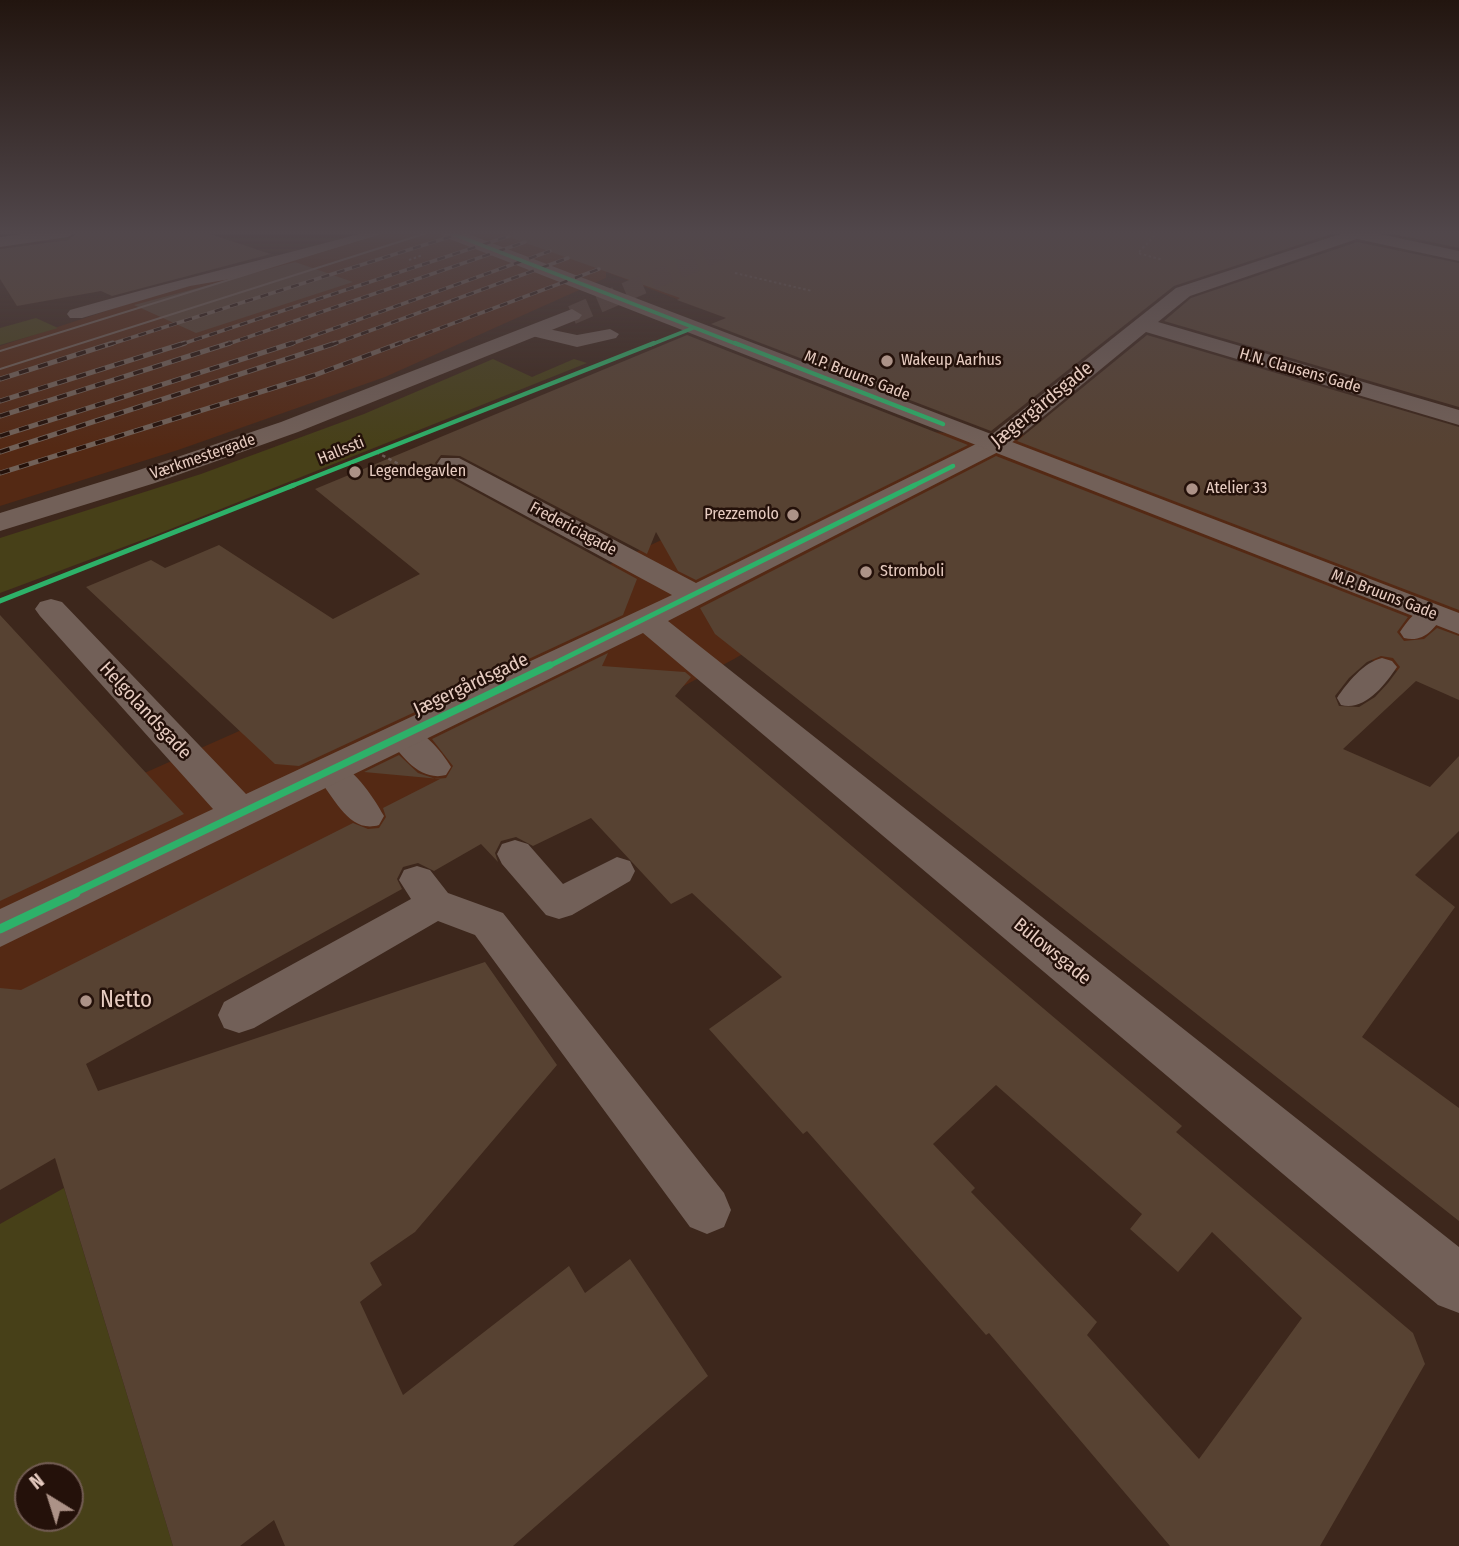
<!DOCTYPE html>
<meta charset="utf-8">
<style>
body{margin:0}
#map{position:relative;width:1459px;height:1546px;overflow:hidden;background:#3d271c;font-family:"Fira Sans Condensed",sans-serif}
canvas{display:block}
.north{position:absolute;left:14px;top:1462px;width:70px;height:70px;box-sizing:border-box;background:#24110a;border:2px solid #725c53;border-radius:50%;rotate:322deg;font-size:19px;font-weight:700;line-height:28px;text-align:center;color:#e7ccc1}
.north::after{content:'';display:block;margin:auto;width:24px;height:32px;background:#ac9287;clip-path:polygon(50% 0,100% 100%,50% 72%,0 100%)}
</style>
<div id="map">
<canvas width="1459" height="1546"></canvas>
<div class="north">N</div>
</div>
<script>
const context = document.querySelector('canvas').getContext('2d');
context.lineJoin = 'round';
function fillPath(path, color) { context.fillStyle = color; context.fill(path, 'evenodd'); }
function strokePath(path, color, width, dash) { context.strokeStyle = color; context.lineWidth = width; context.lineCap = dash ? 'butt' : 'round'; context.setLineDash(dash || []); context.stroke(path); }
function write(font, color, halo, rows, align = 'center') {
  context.font = font + ' "Fira Sans Condensed",sans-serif'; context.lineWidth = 5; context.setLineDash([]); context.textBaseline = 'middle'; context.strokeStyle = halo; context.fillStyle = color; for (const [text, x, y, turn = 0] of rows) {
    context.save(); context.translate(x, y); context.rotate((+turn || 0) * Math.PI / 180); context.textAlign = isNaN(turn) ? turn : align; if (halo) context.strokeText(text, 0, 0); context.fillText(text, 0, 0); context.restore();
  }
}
const built = new Path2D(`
 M368,232H1319L1213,266L1163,289L971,411L606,272V278L385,377L178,450L0,506V346L218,274Z
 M893,431L1110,438L1459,562V697L1001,504L734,659L0,1053V837L519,607Z`);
const green = new Path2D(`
 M36,318L58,328L0,345V328Z
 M493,359L532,377L574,359L587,363L153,536L0,593V538L201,474L364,414Z
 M64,1188L173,1546H0V1224ZM28,1476H70V1518H28Z`);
const building = new Path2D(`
 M78,232H204L271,254L112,296L101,291L17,306L0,279V249L68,240Z
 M513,232H1338L1174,286L991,431L711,324L726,318L677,300L680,298L512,238Z
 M1383,232H1459V248Z
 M1357,242L1459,263V407L1164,321L1191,298Z
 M295,262L353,282L196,333L134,305Z
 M687,335L968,445L696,580L678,571L656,532L647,554L460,456L441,455L435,463L440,472L637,579L623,615L299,766L275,764L86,587L151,560L165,568L219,545L333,619L420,574L315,489Z
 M1147,335L1459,427V610L1017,441Z
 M996,456L1408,617L1397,632L1404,641L1424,639L1437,628L1459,636V700L1416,681L1343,749L1430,787L1459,756V831L1415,875L1455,907L1362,1037L1459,1108V1221L715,634L700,608ZM1381,656L1393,658L1400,667L1388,683L1375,697L1359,707L1339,706L1335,696L1349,678L1367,662Z
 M0,615L184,814L0,901Z
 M608,653L602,666L685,672L691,677L675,696L1182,1126L1176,1132L1413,1333L1425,1364L1320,1546H1170L989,1333L986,1335L807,1131L803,1134L709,1029L782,977L692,893L671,904L591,818L533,846L516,837L501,841L495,853L498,862L481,844L434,871L418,863L403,867L397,879L402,889L86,1064L98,1091L485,962L557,1065L415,1232L370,1263L382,1285L360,1302L403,1395L569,1266L585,1293L630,1259L708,1376L513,1546H285L274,1520L240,1546H173L55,1158L0,1190V988L21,990L353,823L368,829L379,828L386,817L383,808L440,779L364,772L399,755L418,773L436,779L446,778L453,766L432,739ZM996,1085L1142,1214L1130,1229L1178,1272L1212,1232L1302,1318L1199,1459L1087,1335L1097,1322L971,1192L975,1188L933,1144Z`);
const streetTunnel = new Path2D(`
 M572,315L765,232`);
const pathFar1 = new Path2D(`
 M1158,232L1138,253L1163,260
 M409,260L423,255
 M735,273L812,291`);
const path = new Path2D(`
 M376,452L414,472`);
const lane = new Path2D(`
 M366,232L385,233L230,279L190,286L82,318H70L67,314L70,310C168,282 267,259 366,232Z
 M534,326L577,335L610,329L619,334L616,338L577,347L528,335L525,331Z
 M1431,605L1441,607L1445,613C1434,629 1424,643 1404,638L1400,632C1408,620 1417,608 1431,605Z
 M1382,658L1392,661L1397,667C1384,686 1365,711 1341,705L1337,698C1347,683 1364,662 1382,658Z
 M403,724C422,729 441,750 451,767L446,775C420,782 400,755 387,735L392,727Z
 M330,759C352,765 373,796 384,816L379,825C350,834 335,799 318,778L313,770L318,762Z
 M515,840L528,844L563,884L617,857L630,861L635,871L630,881L572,915L559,919L546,915L502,864L497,854L502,844Z
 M417,866L430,870L448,893L503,913L724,1193L731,1210L724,1227L707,1234L690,1227L475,935L438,921L254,1028L239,1033L224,1028L218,1015L224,1002L411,899L399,880L404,870Z`);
const street = new Path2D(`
 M1346,232H1371L1459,251V261L1357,239L1190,296L1158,322L1459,410V425L1146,332L1004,449L668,621L1459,1247V1313L1438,1305L643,633L0,947V909L213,809L40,616L35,609L40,602L51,599L62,602L246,794L672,595L441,470L437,464L441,458H459L696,583L986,439L1176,288Z
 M572,309L582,315L579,319L298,432L155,483L0,531V513L136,471L281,422Z`);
const secondary = new Path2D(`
 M34,232H76L68,237L0,247V237Z
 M440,232H463L1459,613V634L442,236Z`);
const tram = new Path2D(`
 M0,351L383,232
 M0,369L430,232`);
const railFar1 = new Path2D(`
 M108,345L465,232
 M179,345L509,236
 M225,345L525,242
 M288,345L550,251
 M331,345L568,258
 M395,345L599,269`);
const rail = new Path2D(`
 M0,379L113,343
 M0,401L185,343
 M0,416L230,343
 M0,436L293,343
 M0,452L336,343
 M0,473L315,375L400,343`);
const cyclewayFar4 = new Path2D(`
 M448,232L739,345
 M650,345L693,328`);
const cyclewayFar3 = new Path2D(`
 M735,343L943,424
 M289,487L654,343
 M911,487L953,466`);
const cyclewayFar2 = new Path2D(`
 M0,601L294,485
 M547,667L915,485`);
const cyclewayFar1 = new Path2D(`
 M72,894L550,665`);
const cycleway = new Path2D(`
 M0,929L76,893`);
const markers = [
 [887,361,7,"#ac9287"],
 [355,472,7,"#ac9287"],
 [1192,489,7,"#ac9287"],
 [793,515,7,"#ac9287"],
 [866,572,7,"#ac9287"],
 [86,1001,7,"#ac9287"]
];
const farPoinames = [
 ["Wakeup Aarhus",901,361],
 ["Legendegavlen",369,472],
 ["Atelier 33",1206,489],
 ["Prezzemolo",779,515,"right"],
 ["Stromboli",880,572]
];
const farStreetnames = [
 ["H.N. Clausens Gade",1300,371,16],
 ["M.P. Bruuns Gade",857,376,21],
 ["Hallssti",341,451,-22],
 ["Værkmestergade",203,457,-19],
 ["Fredericiagade",573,529,28],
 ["M.P. Bruuns Gade",1384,595,21]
];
const streetNames = [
 ["Jægergårdsgade",1042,405,-39],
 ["Jægergårdsgade",471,685,-25],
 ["Helgolandsgade",145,711,47],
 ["Bülowsgade",1052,952,39]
];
const nearPoinames = [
 ["Netto",100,1001]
];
fillPath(built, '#542914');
fillPath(green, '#474018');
fillPath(building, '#574232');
strokePath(streetTunnel, '#564035', 19, [19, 10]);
strokePath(pathFar1, '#6b5b54', 2, [2.5, 2.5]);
strokePath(path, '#6b5b54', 2.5, [3.5, 3.5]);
fillPath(lane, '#726058');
fillPath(street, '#726058');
fillPath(secondary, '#726058');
strokePath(tram, '#716158', 2);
strokePath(railFar1, '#716158', 3.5);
strokePath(rail, '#716158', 5);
strokePath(railFar1, '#24110a', 2.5, [8]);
strokePath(rail, '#24110a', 3.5, [10]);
strokePath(cyclewayFar4, '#2db169', 3.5);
strokePath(cyclewayFar3, '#2db169', 4.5);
strokePath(cyclewayFar2, '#2db169', 5);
strokePath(cyclewayFar1, '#2db169', 7);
strokePath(cycleway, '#2db169', 9);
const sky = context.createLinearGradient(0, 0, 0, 448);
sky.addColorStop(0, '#22150f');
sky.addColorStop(0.52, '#51474b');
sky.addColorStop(1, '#51474b00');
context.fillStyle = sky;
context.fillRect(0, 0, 1459, 448);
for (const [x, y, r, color] of markers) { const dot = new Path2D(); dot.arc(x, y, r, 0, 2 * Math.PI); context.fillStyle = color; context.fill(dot); strokePath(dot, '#24110a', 2.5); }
write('16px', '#e7ccc1', '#24110a', farPoinames, 'left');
write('16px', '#e7ccc1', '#24110a', farStreetnames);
write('19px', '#e7ccc1', '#24110a', streetNames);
write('23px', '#e7ccc1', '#24110a', nearPoinames, 'left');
</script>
